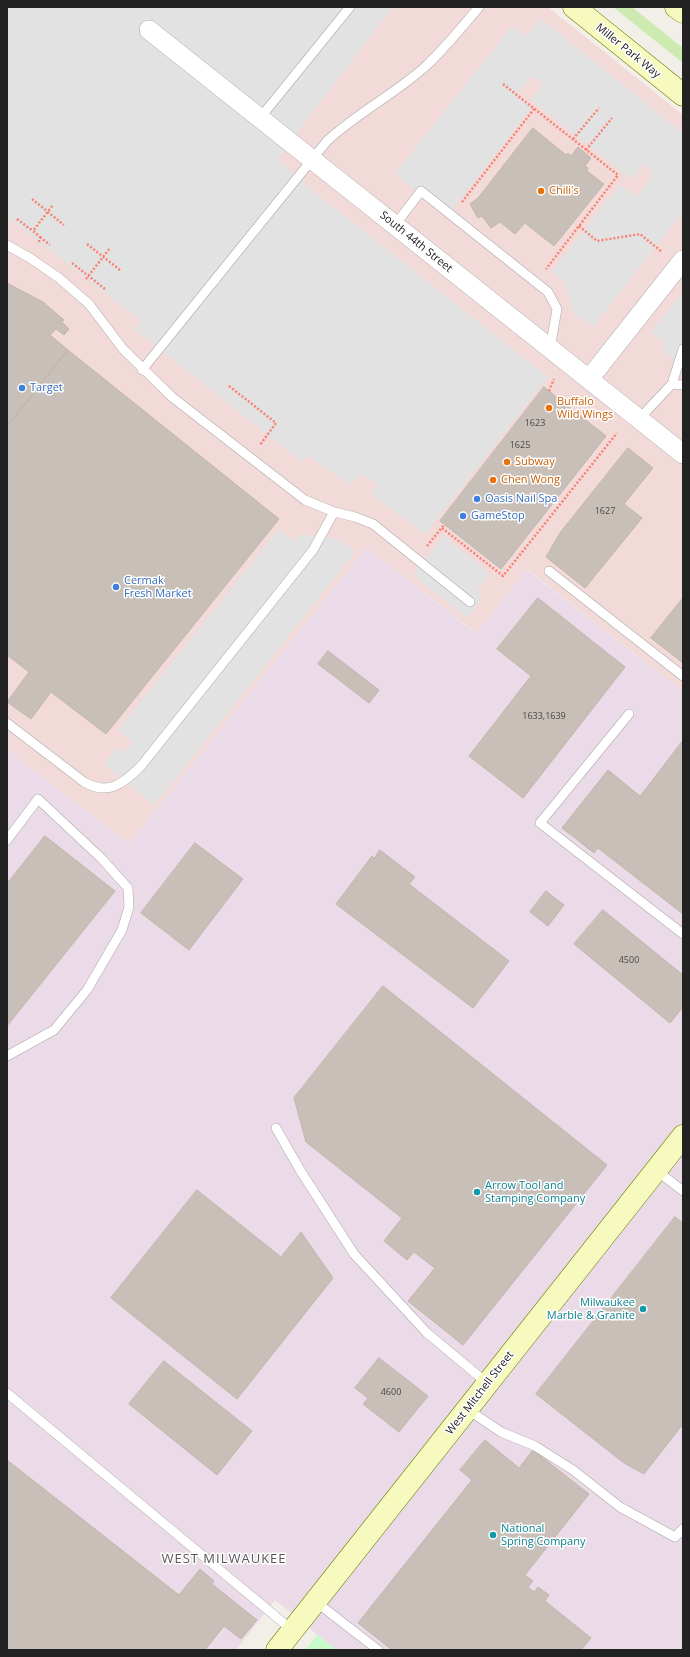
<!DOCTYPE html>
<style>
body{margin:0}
#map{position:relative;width:690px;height:1657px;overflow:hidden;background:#f2efe9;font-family:"Open Sans",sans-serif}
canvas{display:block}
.frame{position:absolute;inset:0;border:8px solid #222;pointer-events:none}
</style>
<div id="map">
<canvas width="690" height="1657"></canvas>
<div class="frame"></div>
</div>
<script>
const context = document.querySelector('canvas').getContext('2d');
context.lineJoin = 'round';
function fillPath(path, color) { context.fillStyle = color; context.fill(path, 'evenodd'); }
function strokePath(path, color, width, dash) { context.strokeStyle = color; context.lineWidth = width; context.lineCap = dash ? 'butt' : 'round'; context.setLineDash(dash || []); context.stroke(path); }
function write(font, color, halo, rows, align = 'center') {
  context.font = font + ' "Open Sans",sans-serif'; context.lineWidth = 3; context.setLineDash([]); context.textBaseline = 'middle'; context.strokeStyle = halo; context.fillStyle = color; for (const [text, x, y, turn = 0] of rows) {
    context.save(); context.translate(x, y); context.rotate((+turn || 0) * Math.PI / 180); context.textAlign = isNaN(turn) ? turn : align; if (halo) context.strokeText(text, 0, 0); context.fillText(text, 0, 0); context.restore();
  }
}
const commercial = new Path2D(`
 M7,7H548L683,115V692L527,569L477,634L367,547L129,844L7,749Z`);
const industrial = new Path2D(`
 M367,547L476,634L526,569L683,692V1650H336L275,1600L236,1650H7V749L129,844Z`);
const grass = new Path2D(`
 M613,7H632L683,48V63Z`);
const park = new Path2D(`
 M317,1635L337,1650H305Z`);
const parking = new Path2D(`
 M7,7H393L277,159L313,191L548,377L425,534L371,494L377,485L367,478L362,475L358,476L351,485L308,456L302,462L134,329L141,321L7,217Z
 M541,19L683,133V212L593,327L574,313L566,290L565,282L552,271L620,185L637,197L651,178L652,171L644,164L631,179L531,100L543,85L542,82L536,78H530L516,95L531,108L447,217L395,174L512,26L527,37Z
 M683,291V366L661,349L666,343L651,332Z
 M279,529L294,541L301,534L338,539L355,552L155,805L104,765L117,747L124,753L131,745L132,741L118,730Z
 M444,536L490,574L477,590L482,598L467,618L413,575Z`);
const building = new Path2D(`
 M533,128L566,155L568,153L571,156L578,147L591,158L585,166L588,168L587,171L604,184L554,246L525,223L515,234L500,222L491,228L482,216L478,218L470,204L478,198Z
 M7,283L43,302L64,320L62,322L69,329L64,335L56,329L50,335L68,350L7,427Z
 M68,350L279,519L106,734L51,692L31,719L7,702L29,672L7,655V427Z
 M544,387L606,436L501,569L440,521Z
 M628,448L653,468L624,504L642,518L585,588L546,557L560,533Z
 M538,598L625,667L523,798L469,756L531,676L497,649Z
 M683,598V663L651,638Z
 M328,651L379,690L369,703L318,664Z
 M682,742L683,743V914L598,848L594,853L562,828L608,770L640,796Z
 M45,836L115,891L7,1026V884Z
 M195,843L243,879L189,950L141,913Z
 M380,850L415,877L409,884L509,961L473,1008L336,904L372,856L374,858Z
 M546,891L564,905L548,926L530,912Z
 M603,910L683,975V1007L670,1023L574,944Z
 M383,986L607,1165L463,1345L408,1301L435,1268L414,1252L407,1260L384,1241L402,1218L306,1142L294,1098Z
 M197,1190L281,1257L301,1232L333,1278L237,1399L111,1298Z
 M675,1217L683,1223V1424L644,1474L624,1463L536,1394Z
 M379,1358L428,1396L399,1432L363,1404L368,1398L355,1388Z
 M164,1361L252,1431L217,1475L129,1404Z
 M485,1440L519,1468L533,1450L589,1494L525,1575L533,1581L528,1587L534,1592L538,1587L549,1595L545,1601L591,1638L581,1650H392L358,1623L472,1480L460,1470Z
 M7,1460L179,1595L200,1569L214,1581L212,1584L257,1620L241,1639L224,1626L205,1650H7Z`);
const path = new Path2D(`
 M503,84L618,175L546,269
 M573,139L599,108
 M586,150L612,118
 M32,199L64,225
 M462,202L534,109
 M17,219L33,231
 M579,226L597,241L640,234L662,252
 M40,237L50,245
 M39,242L40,237L33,231L53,205
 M87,244L120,270
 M72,263L105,289
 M86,279L110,248
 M229,386L276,423L260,445
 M549,391L554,379
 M442,528L503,576L617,433
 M427,546L444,525`);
const lane = new Path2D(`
 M260,118L350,7
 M395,225L421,191L548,292L557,309L550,349
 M7,245L30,258L59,278L89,304L123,349L172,397L305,500L334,512L355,517L373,524L470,602
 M142,370L327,141C357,113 395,94 426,66C445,48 462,27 479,7
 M672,384L683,349
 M639,419L672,384L683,385
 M549,571L683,676
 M629,714L540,823L683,934
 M7,723L84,782C108,796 123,784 141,766L313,550L334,512
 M7,840L38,799L101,858L128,888L129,907L122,930L87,990L54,1030L7,1056
 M276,1128L300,1170L354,1254L427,1333L487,1383
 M656,1170L683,1191
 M7,1393L292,1630
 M467,1409L501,1432L535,1446L573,1470L620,1507L675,1537L683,1529
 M315,1601L378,1650`);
const street = new Path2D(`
 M149,30L683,454
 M589,379L683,260`);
const secondary = new Path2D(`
 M574,7L683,95
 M676,7L683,12
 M277,1650L683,1136`);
const markers = [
 [541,191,4,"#e8710a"],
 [22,388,4,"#3f7fe0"],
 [549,408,4,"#e8710a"],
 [507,462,4,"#e8710a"],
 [493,480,4,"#e8710a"],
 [477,499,4,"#3f7fe0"],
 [463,516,4,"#3f7fe0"],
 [116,587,4,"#3f7fe0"],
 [477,1192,4,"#0f9aa8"],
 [643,1309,4,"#0f9aa8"],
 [493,1535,4,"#0f9aa8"]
];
const numberNames = [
 ["1623",535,423],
 ["1625",520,445],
 ["1627",605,511],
 ["1633,1639",544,716],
 ["4500",629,960],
 ["4600",391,1392]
];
const streetNames = [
 ["Miller Park Way",628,51,39],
 ["South 44th Street",416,242,39],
 ["West Mitchell Street",480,1393,-52]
];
const foodNames = [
 ["Chili's",549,191],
 ["Buffalo",557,402],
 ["Wild Wings",557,415],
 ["Subway",515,462],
 ["Chen Wong",501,480]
];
const shopNames = [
 ["Target",30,388],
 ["Oasis Nail Spa",485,499],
 ["GameStop",471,516],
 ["Cermak",124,581],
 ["Fresh Market",124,594]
];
const cultureNames = [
 ["Arrow Tool and",485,1186],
 ["Stamping Company",485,1199],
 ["Milwaukee",635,1303,"right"],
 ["Marble & Granite",635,1316,"right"],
 ["National",501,1529],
 ["Spring Company",501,1542]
];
const quarterNames = [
 ["WEST MILWAUKEE",224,1559]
];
fillPath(commercial, '#f2dad9');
fillPath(industrial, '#ebdbe8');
fillPath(grass, '#cdebb0');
fillPath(park, '#c8facc');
fillPath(parking, '#e2e2e2');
fillPath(building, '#c7bfb8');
strokePath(building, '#c4b6ab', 1);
strokePath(lane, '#a9a9a9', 10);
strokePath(street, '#a9a9a9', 20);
strokePath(secondary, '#707d05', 23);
strokePath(path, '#fa8072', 2.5, [2, 2]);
strokePath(lane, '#fff', 9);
strokePath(street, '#fff', 19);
strokePath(secondary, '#f7fabf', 22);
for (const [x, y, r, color] of markers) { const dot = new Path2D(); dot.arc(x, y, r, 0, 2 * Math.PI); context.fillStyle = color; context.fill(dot); strokePath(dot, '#fff', 1.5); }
write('9px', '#4b4948', null, numberNames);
write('11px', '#222', '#fff', streetNames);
write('11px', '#c56008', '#fff', foodNames, 'left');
write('11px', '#366cbe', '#fff', shopNames, 'left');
write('11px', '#0d838f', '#fff', cultureNames, 'left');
context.letterSpacing = '1px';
write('13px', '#555', '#fff', quarterNames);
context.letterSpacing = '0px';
</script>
